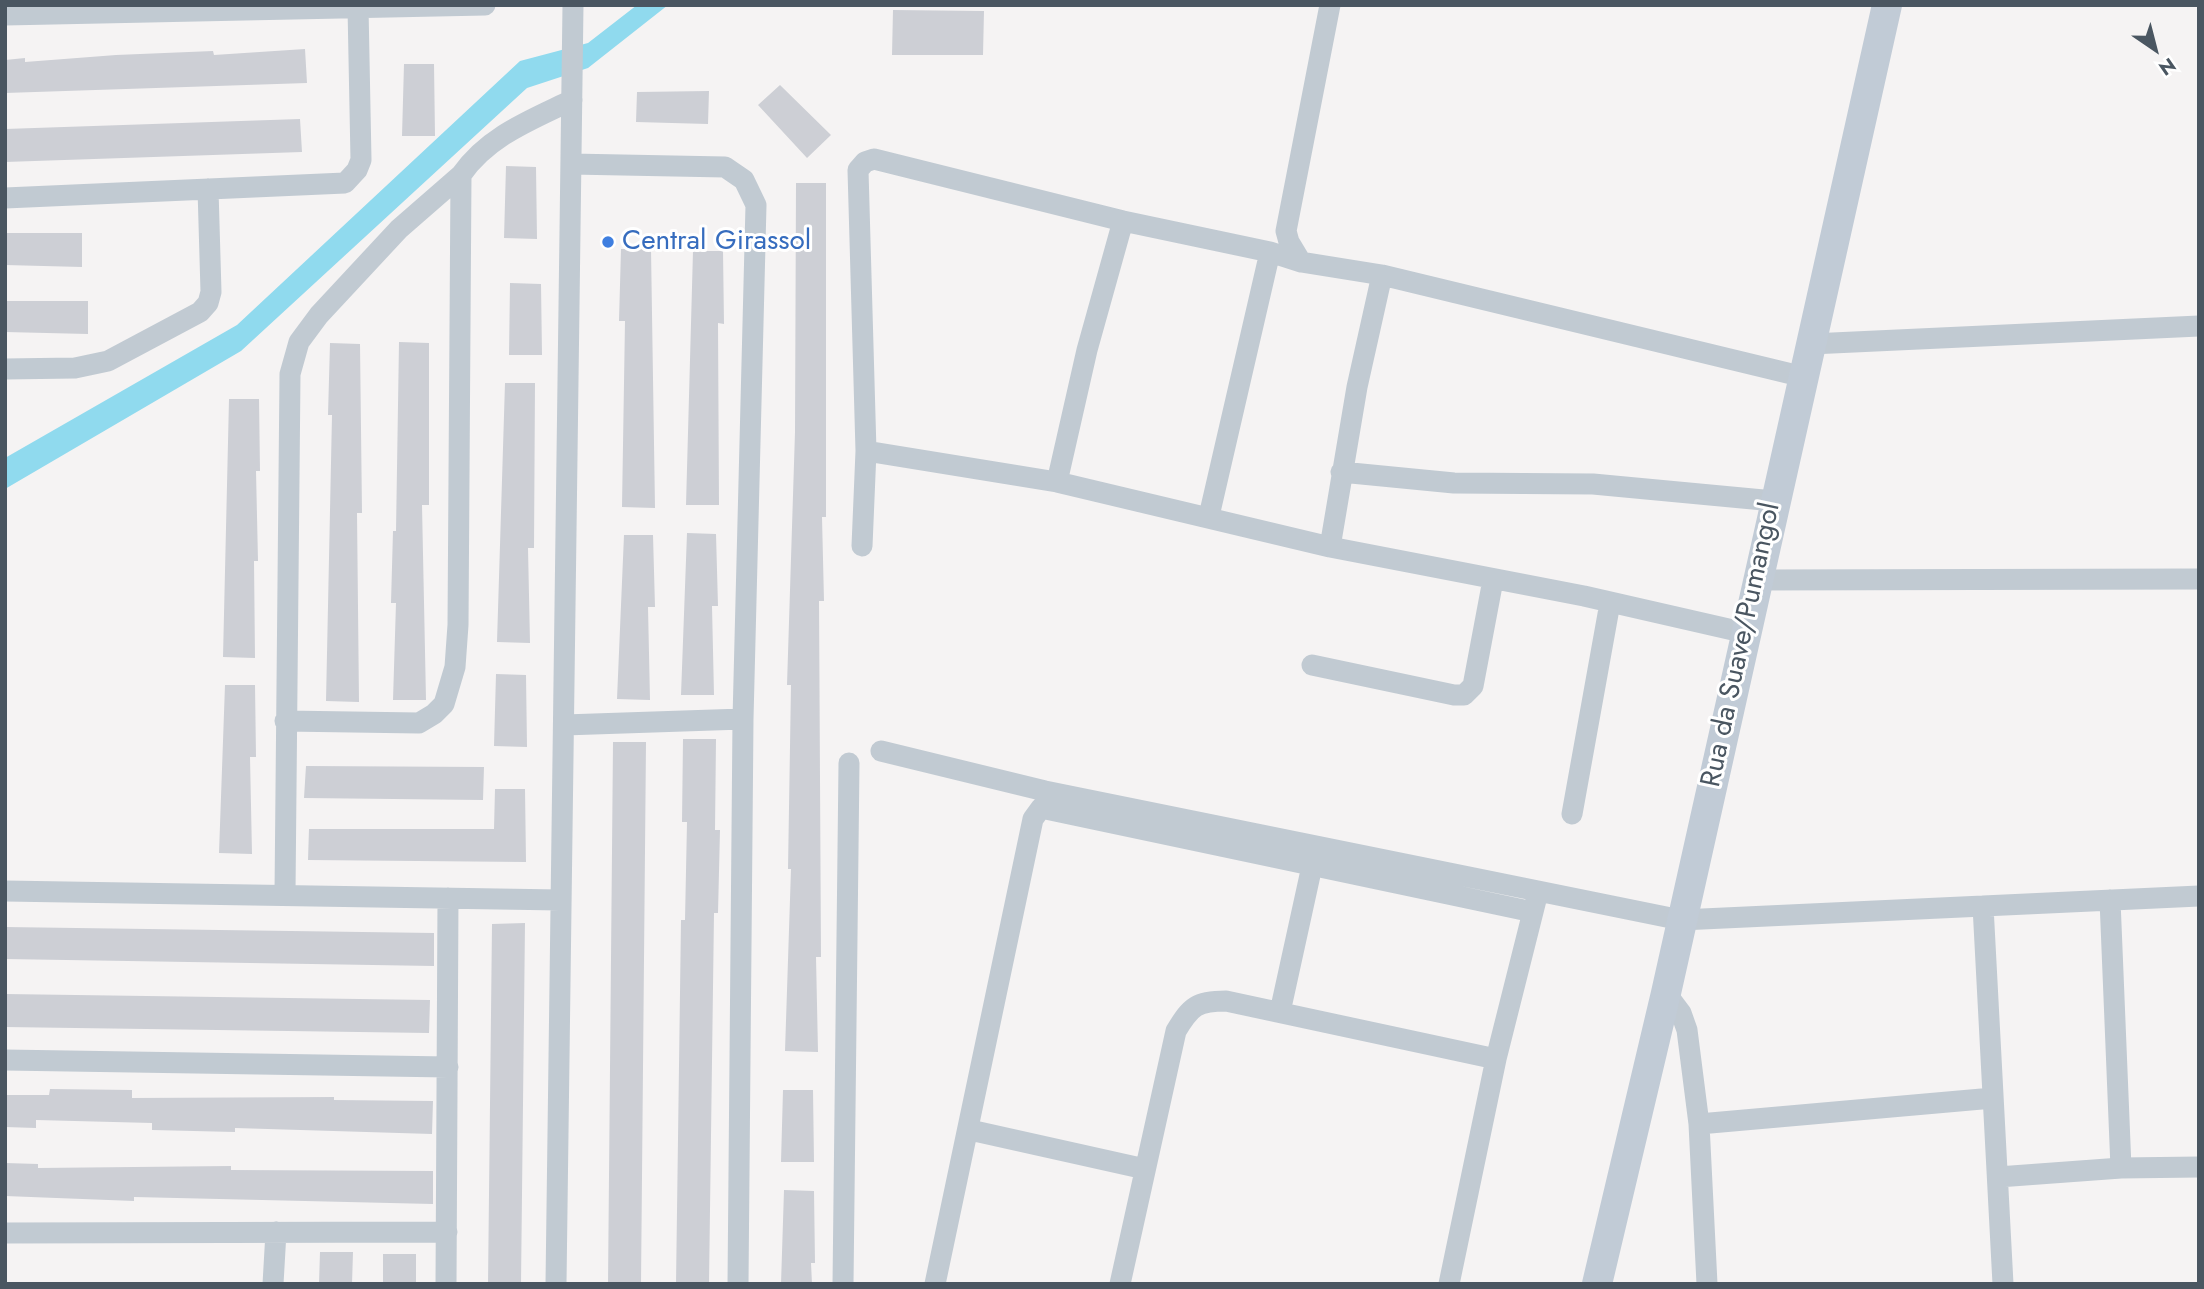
<!DOCTYPE html>
<style>
body{margin:0}
#map{position:relative;width:2204px;height:1289px;overflow:hidden;background:#f5f3f3;font-family:Jost,sans-serif}
canvas{display:block}
.frame{position:absolute;inset:0;border:7px solid #4a5661;pointer-events:none}
.north{position:absolute;left:2120px;top:14px;width:70px;height:70px;-webkit-text-stroke:5px #fff;paint-order:stroke;rotate:145deg;font-size:19px;font-weight:700;line-height:28px;text-align:center;color:#4a5661}
.north::after{content:'';display:block;margin:auto;width:24px;height:32px;background:#4a5661;clip-path:polygon(50% 0,100% 100%,50% 72%,0 100%)}
</style>
<div id="map">
<canvas width="2204" height="1289"></canvas>
<div class="frame"></div>
<div class="north">N</div>
</div>
<script>
const context = document.querySelector('canvas').getContext('2d');
context.lineJoin = 'round';
function fillPath(path, color) { context.fillStyle = color; context.fill(path, 'evenodd'); }
function strokePath(path, color, width, dash) { context.strokeStyle = color; context.lineWidth = width; context.lineCap = dash ? 'butt' : 'round'; context.setLineDash(dash || []); context.stroke(path); }
function write(font, color, halo, rows, align = 'center') {
  context.font = font + ' Jost,sans-serif'; context.lineWidth = 6; context.setLineDash([]); context.textBaseline = 'middle'; context.strokeStyle = halo; context.fillStyle = color; for (const [text, x, y, turn = 0] of rows) {
    context.save(); context.translate(x, y); context.rotate((+turn || 0) * Math.PI / 180); context.textAlign = isNaN(turn) ? turn : align; if (halo) context.strokeText(text, 0, 0); context.fillText(text, 0, 0); context.restore();
  }
}
const water = new Path2D(`
 M637,5H668L588,68L527,88L241,351L5,489V458L237,325L520,61L588,43Z`);
const building = new Path2D(`
 M893,10L984,11L983,55H892Z
 M305,49L307,83L5,93V60L25,58V62L116,55L213,51L214,55Z
 M404,64H434L435,136H402Z
 M780,85L831,135L807,158L758,105Z
 M709,91L708,124L636,122L637,92Z
 M300,119L302,152L5,162V129Z
 M506,166L536,167L537,239L504,238Z
 M796,183H826V517H822L824,601H819L821,957H816L818,1052L785,1051L791,869H788L791,685H787L795,432Z
 M5,233H82V267L5,265Z
 M621,249H651L655,508L622,507L625,321H619Z
 M693,251H723L724,324L718,323L719,505H686Z
 M510,283L541,284L542,355H509Z
 M6,301H88V334L5,332Z
 M399,342L429,343V505H422L426,700H393L396,603H391L393,531H396Z
 M330,343L360,344L362,513H357L359,702L326,701L332,415H328Z
 M505,383H535L534,548H528L530,643L497,642Z
 M229,399H259L260,471H256L258,561H254L255,658L223,657Z
 M687,533L716,534L718,606H712L714,695H681Z
 M624,535H653L655,607H648L650,700L617,699Z
 M496,674L526,675L527,747L494,746Z
 M225,685H255L256,757H250L252,854L219,853Z
 M683,739H716L715,830H720L718,913H714L709,1284H676L681,920H685L687,822H682Z
 M613,742H646L641,1284H608Z
 M306,766L484,767L483,800L304,798Z
 M495,789H525L526,862L308,860L309,829H494Z
 M525,923L521,1284H488L492,924Z
 M5,927L434,933V966L5,959Z
 M5,994L430,1000L429,1033L5,1027Z
 M50,1089L132,1090V1098L334,1097V1100L433,1101L432,1134L235,1128V1132L152,1130V1123L36,1120V1128L5,1127V1095H49Z
 M783,1090H813L814,1162H781Z
 M5,1163L38,1164V1168L231,1166V1170L433,1171V1204L134,1197V1201L5,1196Z
 M784,1190L814,1191L815,1263H811L812,1284H781Z
 M320,1252H353L352,1284H319Z
 M383,1254H416V1284H383Z`);
const street = new Path2D(`
 M5,15L485,5
 M571,164L725,167L744,180L756,205L743,719L738,1284
 M5,198L345,183L357,170L361,160L358,7
 M1301,262L1289,242L1286,231L1330,5
 M1811,344L2199,326
 M5,369L75,368L108,361L200,312L208,303L211,292L208,189
 M866,451L1057,482L1330,547L1584,596L1746,633
 M1341,472L1454,483L1593,484L1774,501
 M1057,482L1087,350L1123,221
 M1209,516L1270,252
 M862,546L866,451L858,170L865,162L874,159L1123,221L1270,252L1301,262L1382,275L1804,377
 M1330,547L1357,387L1382,275
 M1757,580L2199,579
 M1312,665L1454,695H1464L1473,686L1493,580
 M285,721L419,723L434,714L444,704L455,667L458,625L461,175C488,136 531,120 572,100
 M564,725L743,719
 M881,751L1045,791L1681,920L2199,896
 M1572,814L1610,603
 M5,891L560,900
 M285,893L290,374L299,342L319,315L399,229L461,175
 M2110,900L2121,1168
 M1983,906L2003,1284
 M1666,993L1681,1013L1687,1030L1699,1124L1707,1284
 M1280,1012L1312,866
 M5,1060L448,1067
 M1699,1124L1993,1098
 M970,1130L1145,1169
 M1998,1177L2121,1168L2199,1167
 M5,1233L447,1232
 M273,1284L276,1232
 M446,1284L448,898
 M556,1284L573,5
 M843,1284L849,763
 M935,1284L1033,819L1041,808L1533,912
 M1120,1284L1176,1031C1191,1006 1197,1001 1226,1001L1496,1059
 M1449,1284L1496,1059L1536,900`);
const secondary = new Path2D(`
 M1597,1284L1666,993L1887,5`);
const markers = [
 [608,242,7,"#3f7fe0"]
];
const shopNames = [
 ["Central Girassol",622,242]
];
const streetNames = [
 ["Rua da Suave/Pumangol",1742,645,-78]
];
fillPath(water, '#90daee');
fillPath(building, '#cdcfd5');
strokePath(street, '#c1cad2', 21);
strokePath(secondary, '#c1cbd6', 30);
for (const [x, y, r, color] of markers) { const dot = new Path2D(); dot.arc(x, y, r, 0, 2 * Math.PI); context.fillStyle = color; context.fill(dot); strokePath(dot, '#fff', 2.5); }
write('28px', '#366cbe', '#fff', shopNames, 'left');
write('28px', '#4a5661', '#fff', streetNames);
</script>
